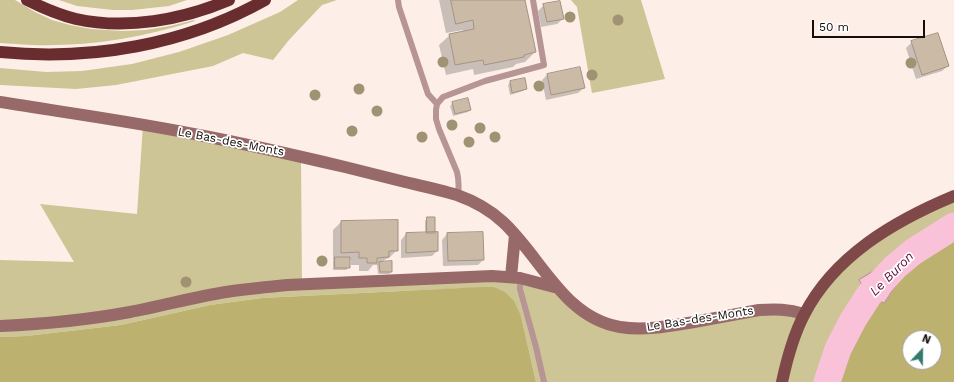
<!DOCTYPE html>
<style>
body{margin:0}
#map{position:relative;width:954px;height:382px;overflow:hidden;background:#fdeee7;font-family:"Work Sans",sans-serif}
canvas{display:block}
.north{position:absolute;left:902px;top:330px;width:40px;height:40px;box-sizing:border-box;background:#fff;border:1px solid #a29f9d;border-radius:50%;rotate:22deg;font-size:11px;font-weight:700;line-height:16px;text-align:center;color:#160e0a}
.north::after{content:'';display:block;margin:auto;width:14px;height:18px;background:#35796d;clip-path:polygon(50% 0,100% 100%,50% 72%,0 100%)}
.scale{position:absolute;left:812px;top:20px;width:113px;height:18px;box-sizing:border-box;border:2px solid #160e0a;border-top:0;padding-left:5px;font-size:12px;line-height:14px;white-space:nowrap;color:#160e0a;-webkit-text-stroke:3px #fff;paint-order:stroke}
</style>
<div id="map">
<canvas width="954" height="382"></canvas>
<div class="north">N</div>
<div class="scale">50 m</div>
</div>
<script>
const context = document.querySelector('canvas').getContext('2d');
context.lineJoin = 'round';
function fillPath(path, color) { context.fillStyle = color; context.fill(path, 'evenodd'); }
function strokePath(path, color, width, dash) { context.strokeStyle = color; context.lineWidth = width; context.lineCap = dash ? 'butt' : 'round'; context.setLineDash(dash || []); context.stroke(path); }
function write(font, color, halo, rows, align = 'center') {
  context.font = font + ' "Work Sans",sans-serif'; context.lineWidth = 3.5; context.setLineDash([]); context.textBaseline = 'middle'; context.strokeStyle = halo; context.fillStyle = color; for (const [text, x, y, turn = 0] of rows) {
    context.save(); context.translate(x, y); context.rotate((+turn || 0) * Math.PI / 180); context.textAlign = isNaN(turn) ? turn : align; if (halo) context.strokeText(text, 0, 0); context.fillText(text, 0, 0); context.restore();
  }
}
const green = new Path2D(`
 M0,0H15L35,12L52,20L70,25L91,29L122,31L145,30L170,26L194,20L195,21C142,38 86,47 31,45C20,44 10,44 0,43Z
 M59,0H187L169,6L132,10H113L77,6Z
 M298,0H337L322,5L289,40L273,60L243,53L213,66L116,85L76,89L0,85V68L46,72L82,71L132,64L179,52L228,35L280,12Z
 M571,0H641L665,79L592,93L577,7Z
 M143,125L301,156L302,285L520,278L566,298L621,328L759,310L804,314L844,261L954,196V226L913,252L896,267L902,276L869,295L852,320L838,349L827,382H536L521,316L494,287L401,291L262,298L210,305L121,325L26,336L0,337V260L74,262L40,204L137,214Z`);
const forest = new Path2D(`
 M954,226V382H827L838,349L852,320L869,295L884,303L902,276L895,267L913,252ZM910,338H934V362H910Z
 M481,287H494L505,292L514,301L521,316L536,382H0V337L26,336L121,325L210,305L262,298Z`);
const water = new Path2D(`
 M891,261L902,276L884,303L869,295L859,280Z`);
const shadow = new Path2D(`
 M439,0H524L535,52L525,62L516,64L513,67L474,75L473,69L446,75L439,45L450,35L463,33V30L446,33Z
 M544,5L563,19L557,24L541,27L538,11Z
 M912,42L948,66L942,71L916,79L906,48Z
 M547,75L584,88L578,93L546,100L542,80Z
 M524,79L526,89L523,91L510,95L508,85L510,82Z
 M453,103L470,110L468,112L453,116L450,106Z
 M427,218L434,234L437,251L432,256L401,258V240L406,234H425V221Z
 M341,222L397,250L389,258L386,259L382,262L391,272L389,274H378L377,265H373L368,271H359V265H351V260H349V267L346,270H333V230Z
 M447,234L483,260L478,265L443,266L442,240Z`);
const river = new Path2D(`
 M827,382L838,349L853,320L869,295L895,267L913,252L954,226`);
const building = new Path2D(`
 M451,0H525L536,52L524,55V57L484,65L483,60L455,65L449,34L474,29L473,20L456,24Z
 M560,1L564,19L547,22L543,4Z
 M938,33L949,66L922,75L911,41Z
 M580,67L585,88L551,95L547,74Z
 M525,78L527,89L512,93L510,81Z
 M468,98L471,110L455,114L452,102Z
 M427,217H435V233H427Z
 M398,220V251H389V257L377,258V263H367V258H359V252L341,253V221Z
 M438,232V251L406,253V233Z
 M483,232L484,260L448,261L447,233Z
 M335,257H350V268H335Z
 M392,261V272H380L379,262Z`);
const lane = new Path2D(`
 M398,0L399,7L428,94L437,104
 M458,196C459,187 459,180 457,172L439,129L436,119V110L437,104L443,97L485,81L544,65L533,0
 M520,278V289L536,347L544,382`);
const secondary = new Path2D(`
 M0,102C68,113 136,122 204,136C251,145 298,156 345,167C365,172 385,177 405,182C422,186 440,190 457,195C474,201 490,210 503,222C541,257 564,318 620,327C645,331 670,326 694,322C716,318 737,314 759,310C776,309 788,309 804,314
 M511,277L515,235
 M0,326C44,324 87,320 130,312C163,306 194,297 226,292C246,289 267,287 287,285L492,276L520,278L558,288`);
const primary = new Path2D(`
 M782,382C787,359 793,336 804,315C834,256 894,221 954,196`);
const highway = new Path2D(`
 M27,0C43,8 59,15 76,19C126,30 182,20 229,0
 M0,52C91,61 185,45 265,0`);
const trees = [
 [570,17],
 [618,20],
 [443,62],
 [911,63],
 [592,75],
 [539,86],
 [359,89],
 [315,95],
 [377,111],
 [452,125],
 [480,128],
 [352,131],
 [422,137],
 [495,137],
 [469,142],
 [322,261],
 [186,282]
];
const streetNames = [
 ["Le Bas-des-Monts",231,142,11],
 ["Le Bas-des-Monts",700,319,-9]
];
const waterNames = [
 ["Le Buron",892,274,-45]
];
fillPath(green, '#cdc595');
fillPath(forest, '#bcb16f');
fillPath(water, '#fac2d8');
strokePath(water, '#b68c9a', 1);
fillPath(shadow, '#0003');
strokePath(river, '#fac2d8', 27);
fillPath(building, '#cabaa6');
strokePath(building, '#a39481', 1);
strokePath(lane, '#b69594', 6);
strokePath(secondary, '#976968', 12);
strokePath(primary, '#804949', 12);
strokePath(highway, '#6a2d2f', 12);
context.fillStyle = '#9f9374';
for (const [x, y] of trees) { context.beginPath(); context.arc(x, y, 5.5, 0, 2 * Math.PI); context.fill(); }
write('12px', '#160e0a', '#fff', streetNames);
write('italic 13px', '#5d0e38', '#fff', waterNames);
</script>
